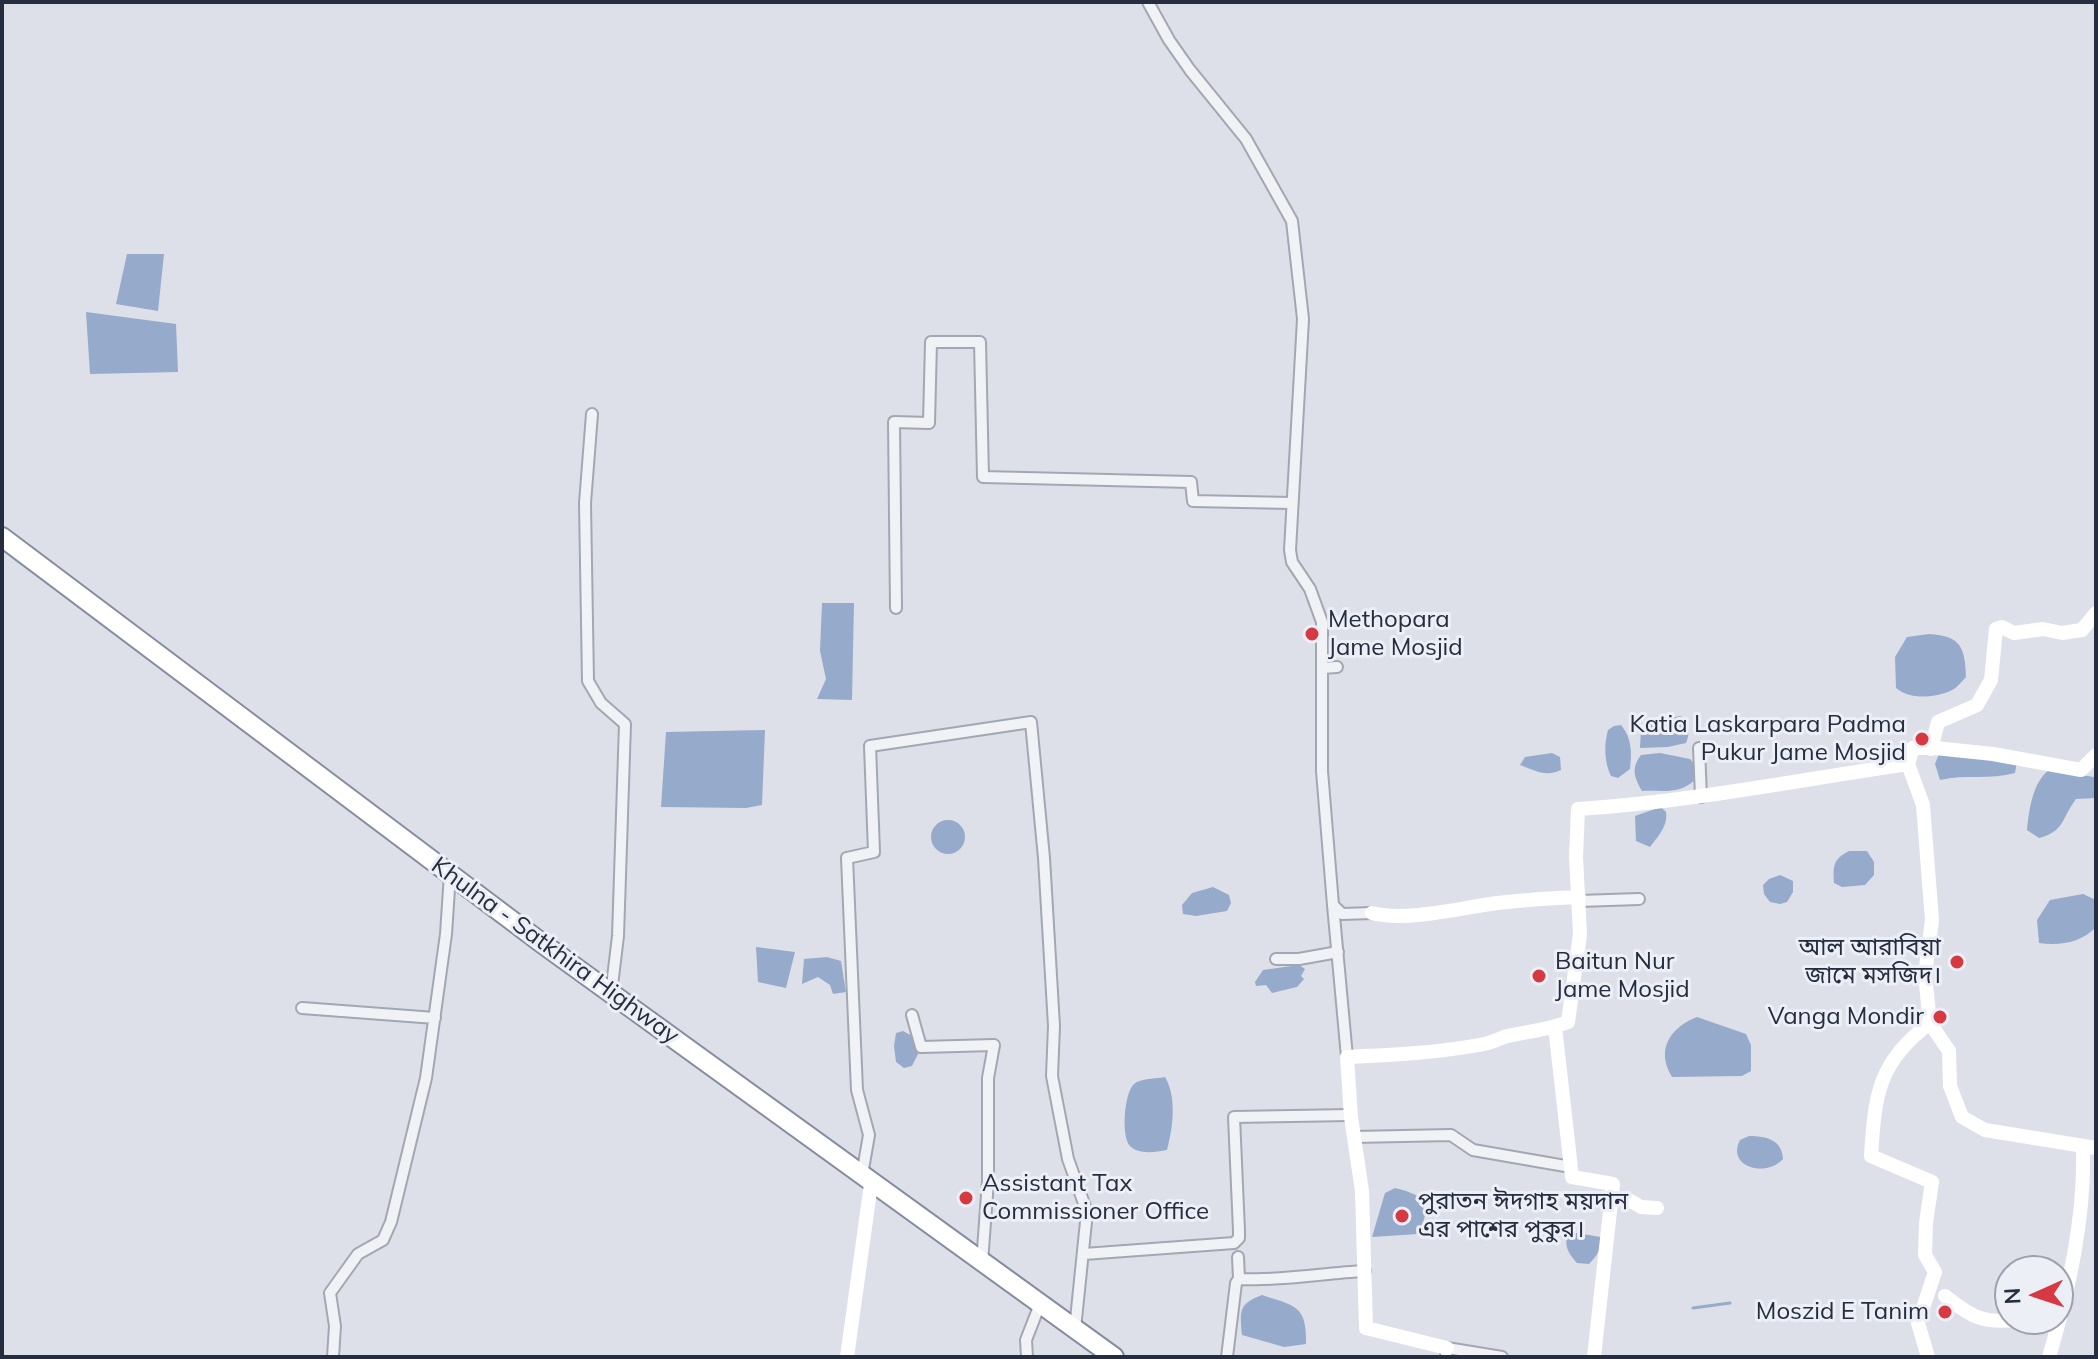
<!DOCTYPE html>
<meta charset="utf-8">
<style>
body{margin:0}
#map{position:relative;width:2098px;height:1359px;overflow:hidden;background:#dde0e8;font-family:Mulish,sans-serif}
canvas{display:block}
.frame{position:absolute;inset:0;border:4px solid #262d3f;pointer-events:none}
.north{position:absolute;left:1994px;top:1255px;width:80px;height:80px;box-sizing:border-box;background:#edeff6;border:2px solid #9da1ad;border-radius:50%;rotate:267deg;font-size:22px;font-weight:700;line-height:32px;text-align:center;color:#262d3f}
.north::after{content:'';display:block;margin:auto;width:28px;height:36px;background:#d63942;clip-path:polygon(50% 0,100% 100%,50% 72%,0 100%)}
</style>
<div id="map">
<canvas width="2098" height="1359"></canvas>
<div class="frame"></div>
<div class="north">N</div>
</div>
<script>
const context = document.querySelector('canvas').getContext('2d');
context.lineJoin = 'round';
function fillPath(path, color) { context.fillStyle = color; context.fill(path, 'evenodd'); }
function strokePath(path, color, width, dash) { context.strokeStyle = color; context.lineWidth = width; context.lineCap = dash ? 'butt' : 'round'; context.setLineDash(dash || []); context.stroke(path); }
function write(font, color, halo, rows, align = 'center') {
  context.font = font + ' Mulish,"Noto Sans Bengali",sans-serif'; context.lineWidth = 6; context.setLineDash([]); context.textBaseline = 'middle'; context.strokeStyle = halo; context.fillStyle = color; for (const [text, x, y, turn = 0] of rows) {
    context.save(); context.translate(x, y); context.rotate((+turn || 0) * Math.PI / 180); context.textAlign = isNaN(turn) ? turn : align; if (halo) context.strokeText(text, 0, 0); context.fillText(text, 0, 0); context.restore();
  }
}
const water = new Path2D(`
 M127,254H164L158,311L116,304Z
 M86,312L176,324L178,372L90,374Z
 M822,603H854L852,700L817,699L826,679L820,651Z
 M1929,634C1961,636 1965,647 1966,677C1962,681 1957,688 1952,690C1937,698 1909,700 1896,688L1895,657L1907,637Z
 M1680,716L1686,719C1689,728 1690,733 1686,743L1668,747L1640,748L1641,729L1661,720Z
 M1621,725C1632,738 1632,753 1630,769L1618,778L1611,776C1604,762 1604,744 1608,730L1614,726Z
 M765,730L762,805L746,808L661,807L666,732Z
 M1552,753L1560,757L1561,770C1545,777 1536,771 1520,765L1525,757Z
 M1660,753L1690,759L1696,766V779C1680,795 1663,790 1642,791C1634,777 1631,768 1641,755Z
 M1939,754L2017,762L2015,773C1990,780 1965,774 1940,780L1935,764Z
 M2049,770L2094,777L2096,798L2076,799C2061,819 2065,831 2039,838L2027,830C2029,811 2032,783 2049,770Z
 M1661,807L1666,812C1668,826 1659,835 1650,847L1636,841L1635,816Z
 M931 837a17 17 0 1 1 34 0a17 17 0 1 1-34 0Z
 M1849,851H1867L1874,862V875L1865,885L1842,887L1834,883C1833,866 1833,859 1849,851Z
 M1780,875L1793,881V892L1787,902L1780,904L1770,902L1764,894L1763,885L1769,879Z
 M1213,887L1229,895L1231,903L1227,911L1196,916L1183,914L1182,905L1192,893Z
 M2083,894L2096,900V927C2081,943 2059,946 2039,943L2037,920L2050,900Z
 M756,947L795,952L786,988L758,982Z
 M827,957L841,961L846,992L833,994L830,985L818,977L802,984L804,959Z
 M1299,965L1305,969L1301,976L1304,979L1297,987L1272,993L1266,985L1256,986L1255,982L1263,970Z
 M1697,1017L1746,1034L1751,1045V1071L1742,1076L1672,1077C1655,1049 1671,1027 1697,1017Z
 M903,1031L912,1036L918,1054L912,1066L904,1068L896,1062L894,1046L896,1033Z
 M1165,1077C1177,1097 1173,1128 1167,1150C1155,1152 1139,1155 1130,1146C1121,1137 1124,1093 1134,1084C1141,1078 1155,1079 1165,1077Z
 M1749,1136C1767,1136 1782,1140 1783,1159C1766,1178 1726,1167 1740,1140Z
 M1395,1188C1428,1196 1432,1205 1418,1234L1372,1237L1385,1193Z
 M1571,1232L1600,1237C1602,1249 1597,1256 1589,1264L1577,1263C1569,1254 1561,1243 1571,1232Z
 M1262,1295C1295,1306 1307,1305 1306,1344L1284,1347L1242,1335C1240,1311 1238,1304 1262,1295Z`);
const stream = new Path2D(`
 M1693,1308L1730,1303`);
const street = new Path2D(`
 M1148,2L1169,40L1190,70L1246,139L1292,221L1303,319L1290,550L1292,562L1310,589L1322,622V771L1333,905L1342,914L1372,913
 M592,414L585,503L588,681L601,703L625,724L618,936L611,994
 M896,608L894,422L929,423L931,342H980L983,477L1191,482L1193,501L1291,503
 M1322,668L1337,667
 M1699,748L1701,797
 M1579,901L1639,899
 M1333,905L1347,1057
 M1276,959H1299L1338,952
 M302,1008L435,1018
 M912,1015L921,1047L994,1045L988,1078V1181L982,1263
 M1354,1137L1451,1135L1473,1150L1571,1167
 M862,1175L869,1135L857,1090L847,858L874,852L870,746L1031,722L1044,858L1054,1026L1052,1076L1068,1159L1087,1212L1075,1329
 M1084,1254L1234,1243L1239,1238V1231L1234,1117L1350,1115
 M1239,1279C1281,1281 1323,1273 1365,1271
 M333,1357L335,1326L330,1293L358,1254L383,1240L391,1222L426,1078L446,934L450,874
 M1027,1357L1026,1340L1040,1304
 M1227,1357L1236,1283L1239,1279L1238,1257
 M1446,1357L1447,1348L1502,1357`);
const secondary = new Path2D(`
 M1931,749L1938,722L1977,705L1991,680L1996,629L2002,627L2014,633L2043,629L2062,633L2082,630L2096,613
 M1372,913C1407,922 1460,908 1497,903C1524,900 1552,898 1579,897
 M1930,1023L1949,1051L1950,1086L1962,1117L1985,1130L2096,1148
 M1555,1027L1572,1177L1613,1184L1594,1357
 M1612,1197L1627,1199L1641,1207L1657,1208
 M1945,1296C1970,1316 1984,1325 2018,1319
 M2024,1319L2057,1328
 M1447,1348L1366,1328L1362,1191L1351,1117L1347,1057C1392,1055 1438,1053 1484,1044C1494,1042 1503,1036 1513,1035C1533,1031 1550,1029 1568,1022L1580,934L1576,857L1578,809C1689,802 1798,780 1908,764
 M847,1357L871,1184
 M1928,1357L1918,1323L1935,1272L1925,1255L1926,1223L1932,1182L1871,1156C1875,1094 1878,1062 1930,1023L1925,975L1932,920L1923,805L1908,764L1913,748H1935L1993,754L2081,770L2096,755
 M2049,1357C2069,1289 2085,1218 2083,1148`);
const highway = new Path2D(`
 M2,537L543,944L1114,1357`);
const markers = [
 [1312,634,8,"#d63942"],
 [1922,739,8,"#d63942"],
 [1957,962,8,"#d63942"],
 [1539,976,8,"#d63942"],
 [1940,1017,8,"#d63942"],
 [966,1198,8,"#d63942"],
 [1402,1216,8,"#d63942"],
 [1945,1312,8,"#d63942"]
];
const poiNames = [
 ["Methopara",1328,620],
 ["Jame Mosjid",1328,648],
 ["Katia Laskarpara Padma",1906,725,"right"],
 ["Pukur Jame Mosjid",1906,753,"right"],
 ["আল আরাবিয়া",1941,948,"right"],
 ["জামে মসজিদ।",1941,976,"right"],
 ["Baitun Nur",1555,962],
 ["Jame Mosjid",1555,990],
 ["Vanga Mondir",1924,1017,"right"],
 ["Assistant Tax",982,1184],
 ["Commissioner Office",982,1212],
 ["পুরাতন ঈদগাহ ময়দান",1418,1202],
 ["এর পাশের পুকুর।",1418,1230],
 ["Moszid E Tanim",1929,1312,"right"]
];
const streetNames = [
 ["Khulna - Satkhira Highway",555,951,36]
];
fillPath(water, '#96aacb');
strokePath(stream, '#96aacb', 3);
strokePath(street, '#a2a7b2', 14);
strokePath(highway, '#848c9f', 22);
strokePath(street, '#f0f2f6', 10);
strokePath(secondary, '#fff', 14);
strokePath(highway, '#fff', 18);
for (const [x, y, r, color] of markers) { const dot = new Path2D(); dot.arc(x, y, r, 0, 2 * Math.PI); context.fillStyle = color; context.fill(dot); strokePath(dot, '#edeff6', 3); }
write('24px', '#262d3f', '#edeff6', poiNames, 'left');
write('24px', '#262d3f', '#edeff6', streetNames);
</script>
